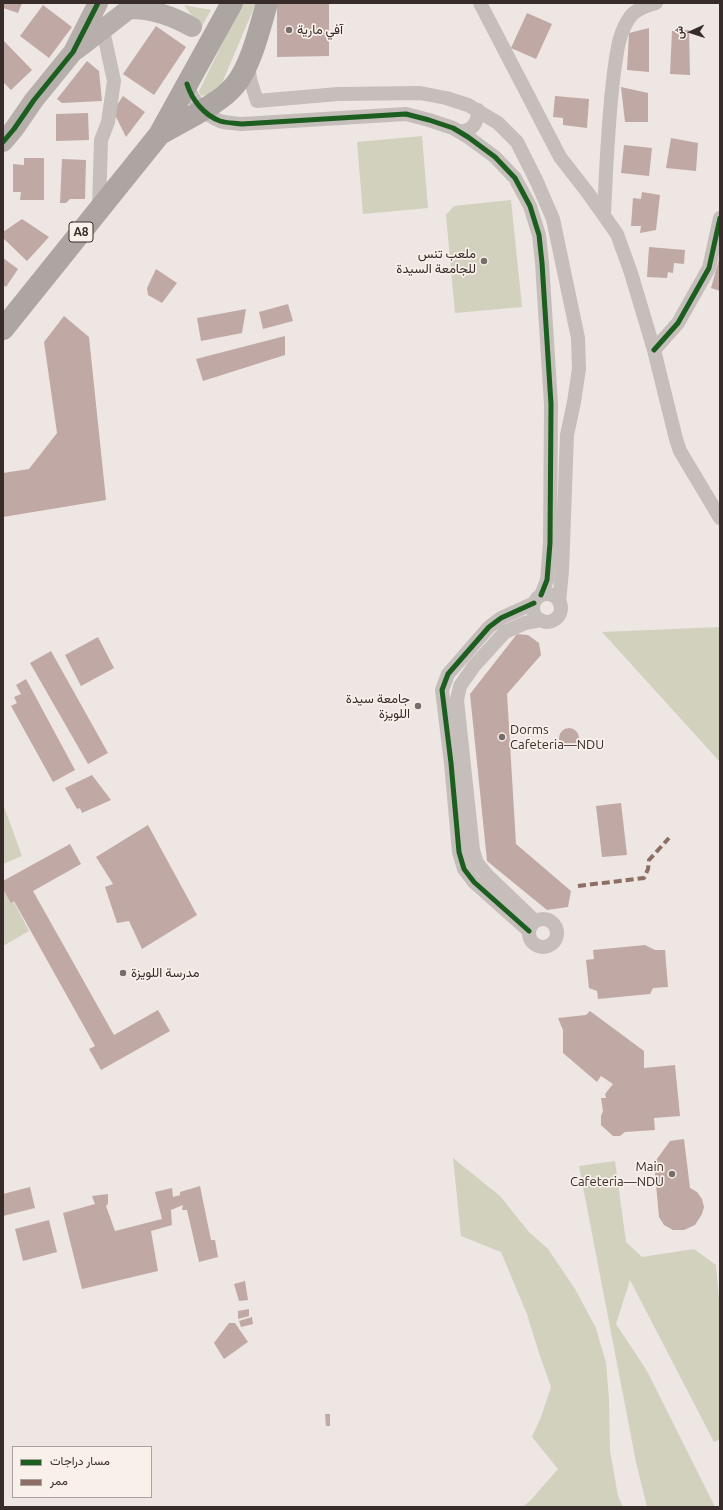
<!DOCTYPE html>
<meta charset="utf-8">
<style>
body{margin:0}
#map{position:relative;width:723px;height:1510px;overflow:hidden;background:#ede6e2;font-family:Ubuntu,Vazirmatn,sans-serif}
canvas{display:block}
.frame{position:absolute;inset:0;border:4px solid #372c29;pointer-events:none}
.legend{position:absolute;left:12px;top:1446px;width:140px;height:52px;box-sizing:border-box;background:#f9f0ea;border:1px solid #aba29d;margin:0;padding:5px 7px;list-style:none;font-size:12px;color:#372c29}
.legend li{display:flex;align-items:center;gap:8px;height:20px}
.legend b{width:20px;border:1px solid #aba29d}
.north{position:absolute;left:671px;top:12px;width:40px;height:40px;-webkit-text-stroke:3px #f9f0ea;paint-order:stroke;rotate:267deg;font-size:11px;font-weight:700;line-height:16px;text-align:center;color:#372c29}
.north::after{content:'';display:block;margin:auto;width:14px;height:18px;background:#372c29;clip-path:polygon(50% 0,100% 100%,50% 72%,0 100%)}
</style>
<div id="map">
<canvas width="723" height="1510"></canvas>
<div class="frame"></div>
<ul class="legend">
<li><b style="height:5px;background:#1b5e20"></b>مسار دراجات</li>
<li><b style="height:5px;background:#8d6e63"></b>ممر</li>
</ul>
<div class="north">ش</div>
</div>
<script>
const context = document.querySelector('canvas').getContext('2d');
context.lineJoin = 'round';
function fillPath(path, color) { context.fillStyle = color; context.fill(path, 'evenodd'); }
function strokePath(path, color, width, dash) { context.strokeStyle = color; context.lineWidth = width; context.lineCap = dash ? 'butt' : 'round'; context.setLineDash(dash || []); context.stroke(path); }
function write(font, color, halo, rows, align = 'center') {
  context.font = font + ' Ubuntu,Vazirmatn,sans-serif'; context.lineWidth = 3.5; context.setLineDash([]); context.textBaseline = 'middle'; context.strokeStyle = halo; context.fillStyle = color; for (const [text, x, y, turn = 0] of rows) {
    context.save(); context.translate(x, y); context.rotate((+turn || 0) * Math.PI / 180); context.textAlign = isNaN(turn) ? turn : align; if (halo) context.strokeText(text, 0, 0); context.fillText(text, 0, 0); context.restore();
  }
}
const green = new Path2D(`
 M242,3H256L222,83L207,95L201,96L199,91Z
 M184,5L211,10L201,28Z
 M422,136L428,208L363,214L357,142Z
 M511,200L522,307L455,313L446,215L454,206Z
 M720,627V762L602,632Z
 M3,804L22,856L3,864Z
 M3,881L29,931L3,946Z
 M453,1158L500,1196L529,1232L548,1249L575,1289L596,1328L606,1363L609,1399L610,1451L618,1496L623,1507H522L530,1501L558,1469L532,1437L541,1417L551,1387L539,1353L527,1314L501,1252L461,1236Z
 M615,1161L626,1242L642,1257L694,1249L716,1265L720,1309V1439L714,1442L630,1280L616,1324L647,1371L715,1507H647L636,1462L579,1166Z`);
const building = new Path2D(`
 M3,3H22L18,13L3,8Z
 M277,3H329V56L277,57Z
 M43,5L72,27L49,58L20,36Z
 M527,13L552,24L536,59L511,48Z
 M156,26L186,47L154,95L123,74Z
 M649,28V72L627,70L629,33Z
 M689,30L690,75L670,74L672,31Z
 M4,41L32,70L11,90L3,82V43Z
 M87,61L99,71L102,101L62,103L57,99Z
 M621,87L648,93V122H625Z
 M123,96L145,112L126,137L113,111Z
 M555,96L589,99L587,128L563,125V118L553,117Z
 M88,113L89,140L56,141V114Z
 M671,138L698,143L696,171L666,168Z
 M624,145L652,148L649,176L621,173Z
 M24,158H44V200H20L21,192H13V164L24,165Z
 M62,159L86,160L85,199H70L66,203H60Z
 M642,192L660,195L656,230L640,233L641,226H631L633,198L641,199Z
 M22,219L49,237L27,261L3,238V232Z
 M649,247L685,250L684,264L674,263L673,273L668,272L667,278L647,277Z
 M720,256V291L711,288Z
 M3,258L18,269L6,287L3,285Z
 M156,269L177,283L162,303L148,295L147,288Z
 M288,304L293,321L263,329L259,312Z
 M246,309L242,333L201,341L197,318Z
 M64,316L89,337L106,500L3,517V473L29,469L57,433L44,342Z
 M285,336V355L203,381L196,359Z
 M517,634L528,635L539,643L541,655L507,694L516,844L571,891L568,907L547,910L487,861L470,694Z
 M98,637L114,668L81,686L65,655Z
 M51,651L108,753L88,764L30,663Z
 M26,679L75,770L53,782L11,706L17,703L14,697L21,694L16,685Z
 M559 738a10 10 0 1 1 20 0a10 10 0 1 1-20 0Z
 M92,775L111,800L82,813L80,808L77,809L65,788Z
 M621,803L627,855L602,857L596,806Z
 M148,825L197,915L142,949L129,921L117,923L105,887L113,884L96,857Z
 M70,844L81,864L33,891L114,1035L158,1010L170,1031L101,1070L89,1049L95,1046L14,901L11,903L3,889V881Z
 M645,945L655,950H665L668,987L653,988L650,994L598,999L597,991L589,988L586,960L594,959L593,950Z
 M590,1011L644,1051V1068L675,1065L680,1116L654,1118L655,1130L625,1132L620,1136H613L601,1125V1116L603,1111L601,1098H606L605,1094L613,1084L601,1076L597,1082L563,1053V1030L558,1018L586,1015Z
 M684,1139L690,1188L697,1192L702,1199L704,1207L702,1214L695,1225L684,1230H673L664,1225L659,1217L654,1163L670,1141Z
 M200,1186L211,1240H215L218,1257L199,1262L187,1210H182L183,1205L171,1210L172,1225L151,1231L158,1271L82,1289L63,1213L95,1204L92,1196L108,1194V1204L106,1206L115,1231L162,1219L155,1192L172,1188L173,1197L180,1195V1192Z
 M30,1187L35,1208L3,1216V1194Z
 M49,1220L57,1252L23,1261L15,1229Z
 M245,1281L248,1300L239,1301L234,1284Z
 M249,1309V1316L238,1319V1311Z
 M252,1317L253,1324L241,1327L239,1321Z
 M229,1323H235L248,1342L224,1359L214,1343Z
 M325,1414H330V1426H326Z`);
const street = new Path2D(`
 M480,3L560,157L588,193L617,234L631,273L654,350L676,439L680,451L720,518
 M248,63L250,79L257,101L338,94L420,93L446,98L468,105L498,123L517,142L537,182L553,219L578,338L579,369L574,402L567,435L562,571L559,602
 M187,84C192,100 204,115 220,121C226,123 235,123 242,124L406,114L429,120L453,128L468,137L495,157L515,178L530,206L539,235L542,263L551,404L550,543L547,580L541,595
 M459,131C472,132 478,123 478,110
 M99,208L101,140L108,122L114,81L103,30
 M604,215C606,168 608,120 614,72C617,53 618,34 630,17C636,9 646,6 656,3
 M654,350L678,323L709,268L720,218
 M533 608a14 14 0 1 1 28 0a14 14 0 1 1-28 0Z
 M529 933a14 14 0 1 1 28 0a14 14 0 1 1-28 0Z
 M535,921L487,875L477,863L473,850L457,700L460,686L474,666L505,632L525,623L541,620
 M529,931L474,882L464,869L459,852L451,763L442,690L448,674L489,627L501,618L534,603`);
const secondary = new Path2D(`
 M129,9C153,9 172,16 192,27
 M76,50L129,9L133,3
 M3,142L14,129L34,100L73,52L98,3`);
const highway = new Path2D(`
 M159,135C180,122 220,104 235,85C251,66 260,27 267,3
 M3,329L159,135L232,3`);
const quiet = new Path2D(`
 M578,886L644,878L648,869L649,860L669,838`);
const cycleway = new Path2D(`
 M187,84C192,100 204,115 220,121C226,123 235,123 242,124L406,114L429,120L453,128L468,137L495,157L515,178L530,206L539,235L542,263L551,404L550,543L547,580L541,595
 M3,142L14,129L34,100L73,52L98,3
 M654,350L678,323L709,268L720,218
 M529,931L474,882L464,869L459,852L451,763L442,690L448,674L489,627L501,618L534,603`);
const markers = [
 [289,30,4,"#776d6a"],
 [484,261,4,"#776d6a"],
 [418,706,4,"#776d6a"],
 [502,737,4,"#776d6a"],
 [123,973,4,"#776d6a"],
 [672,1174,4,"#776d6a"]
];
const shields = [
 [81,232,24]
];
const shieldNames = [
 ["A8",81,232]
];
const poiNames = [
 ["آفي مارية",297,30],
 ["ملعب تنس",476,254,"right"],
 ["للجامعة السيدة",476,269,"right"],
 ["جامعة سيدة",410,699,"right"],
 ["اللويزة",410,714,"right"],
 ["Dorms",510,730],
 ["Cafeteria—NDU",510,745],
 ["مدرسة اللويزة",131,973],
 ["Main",664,1167,"right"],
 ["Cafeteria—NDU",664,1182,"right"]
];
fillPath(green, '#d1d1bd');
fillPath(building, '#c0a8a4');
strokePath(street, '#c6bebb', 14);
strokePath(secondary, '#b7afac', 20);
strokePath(highway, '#aca5a1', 22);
strokePath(quiet, '#8d6e63', 4, [8, 4]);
strokePath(cycleway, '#1b5e20', 5);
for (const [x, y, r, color] of markers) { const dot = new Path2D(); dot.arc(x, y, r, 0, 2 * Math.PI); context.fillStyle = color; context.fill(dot); strokePath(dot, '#f9f0ea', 1.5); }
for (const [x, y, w] of shields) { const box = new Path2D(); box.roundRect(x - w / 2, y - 10, w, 20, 3); context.fillStyle = '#f9f0ea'; context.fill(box); strokePath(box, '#372c29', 1); }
write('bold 12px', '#372c29', null, shieldNames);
write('13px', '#372c29', '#f9f0ea', poiNames, 'left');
</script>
